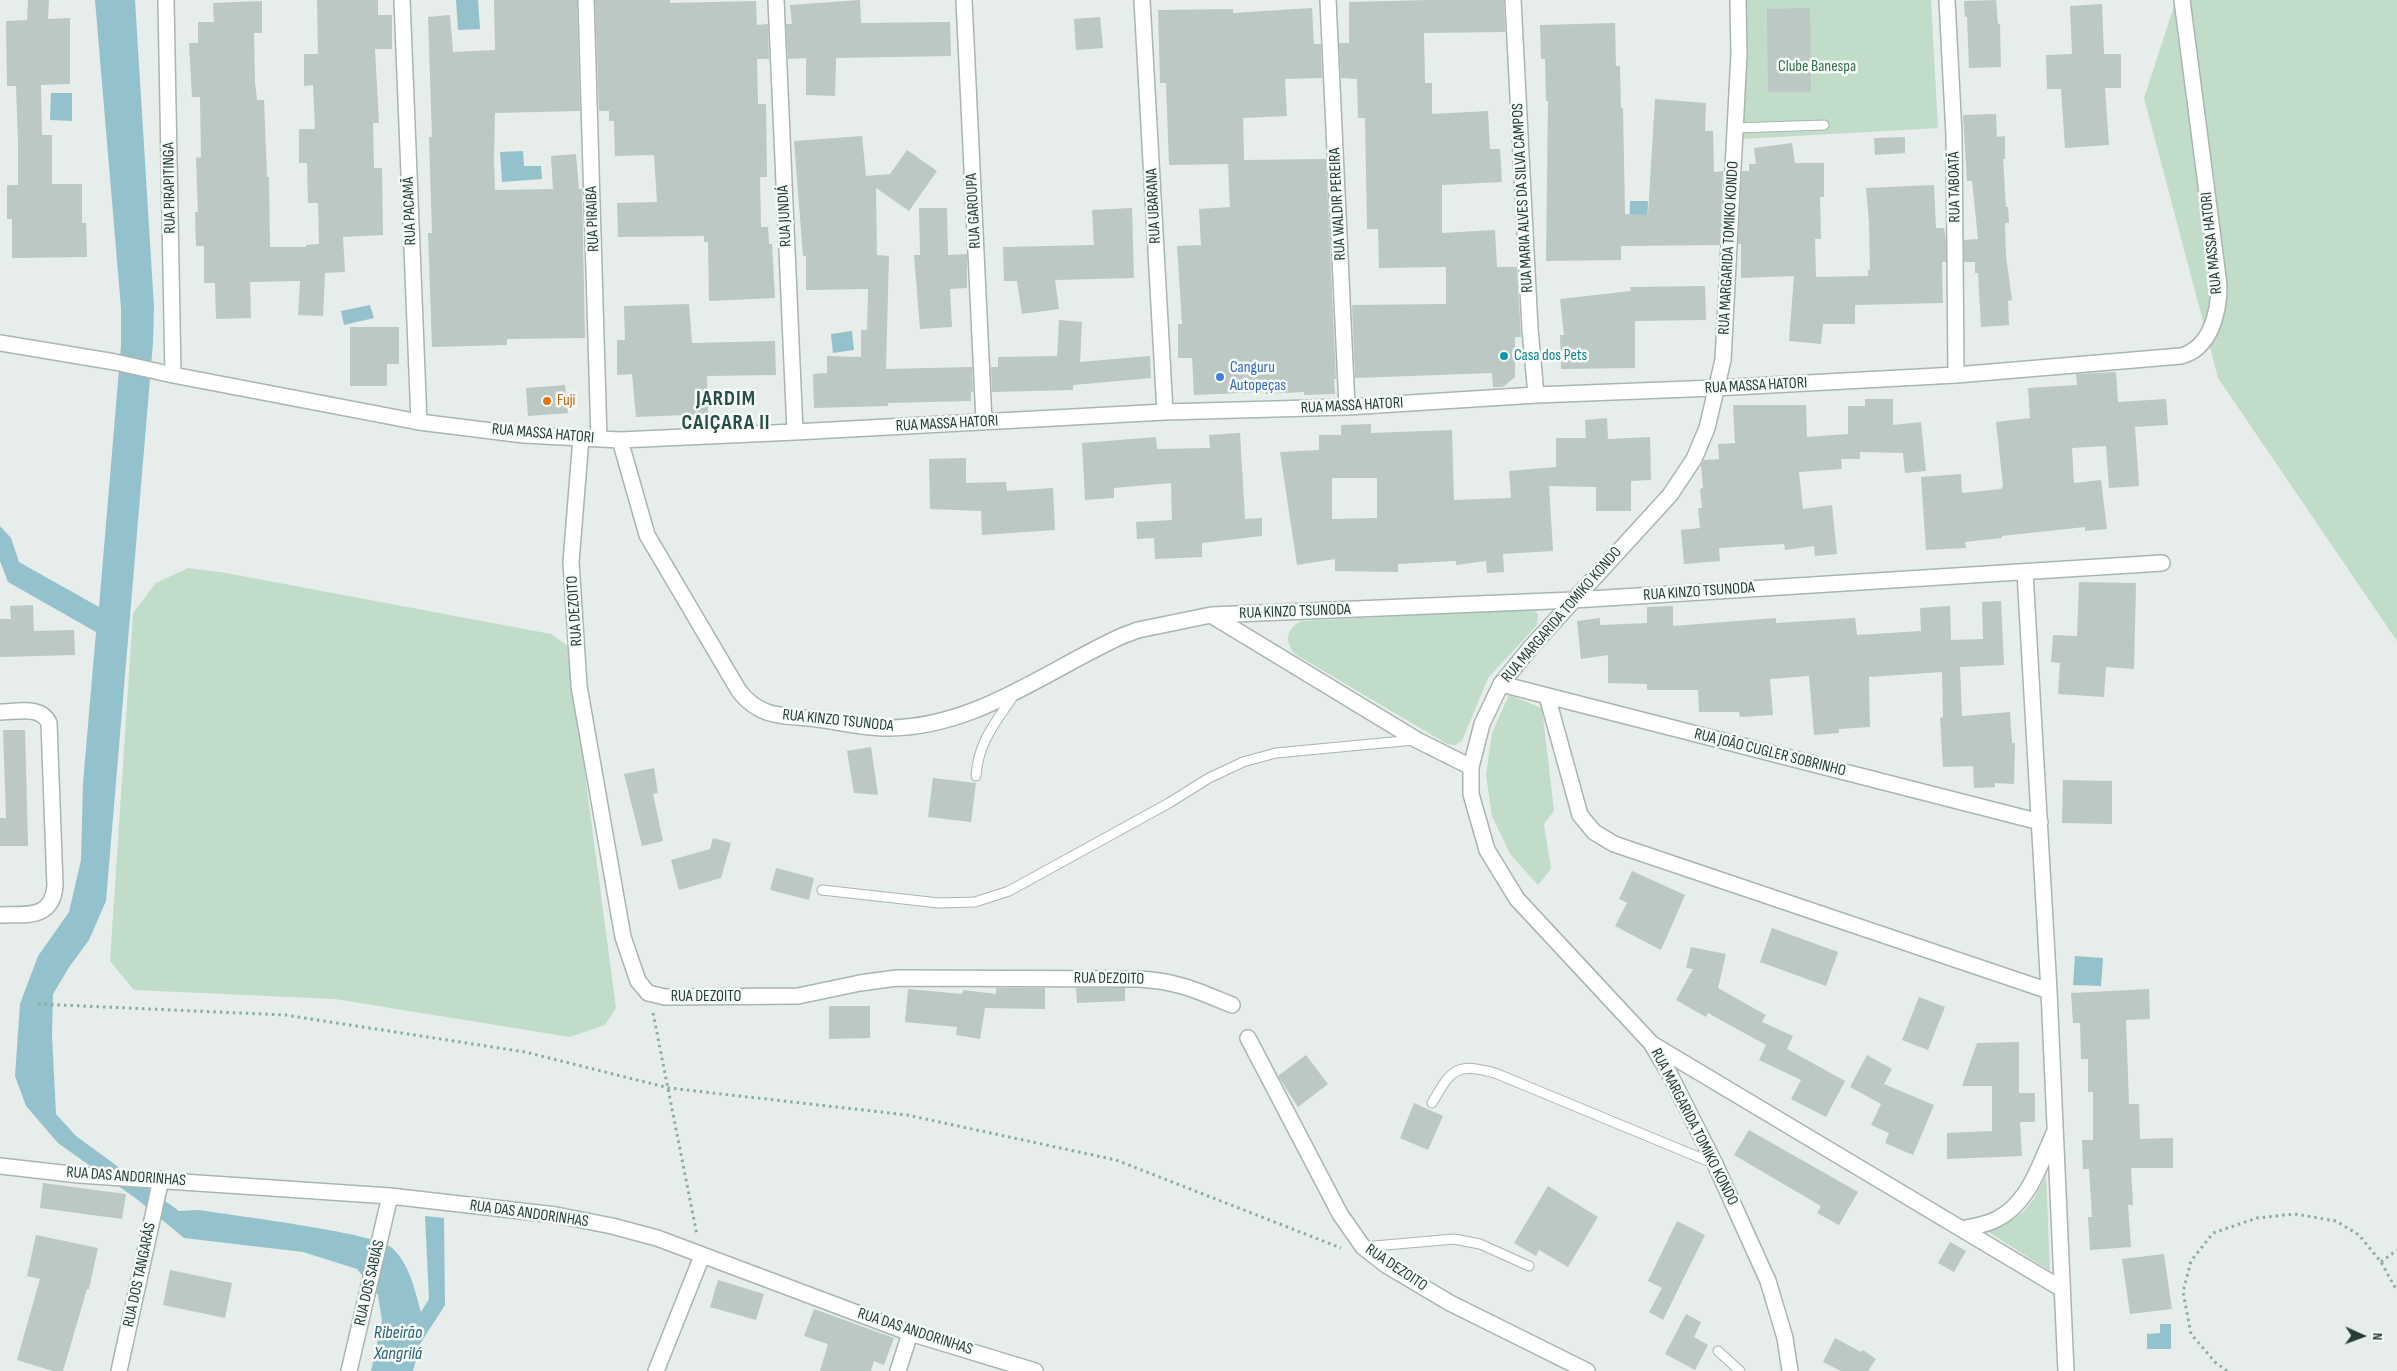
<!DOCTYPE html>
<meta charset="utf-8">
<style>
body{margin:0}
#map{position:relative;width:2397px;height:1371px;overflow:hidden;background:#e6edea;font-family:"Sofia Sans Condensed",sans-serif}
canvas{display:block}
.north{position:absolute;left:2337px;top:1311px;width:50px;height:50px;-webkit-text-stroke:4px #f6faf8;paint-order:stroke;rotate:92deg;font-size:14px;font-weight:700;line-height:20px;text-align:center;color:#263e38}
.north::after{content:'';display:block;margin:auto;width:18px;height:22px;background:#263e38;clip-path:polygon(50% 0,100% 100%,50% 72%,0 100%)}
</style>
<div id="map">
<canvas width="2397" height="1371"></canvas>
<div class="north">N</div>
</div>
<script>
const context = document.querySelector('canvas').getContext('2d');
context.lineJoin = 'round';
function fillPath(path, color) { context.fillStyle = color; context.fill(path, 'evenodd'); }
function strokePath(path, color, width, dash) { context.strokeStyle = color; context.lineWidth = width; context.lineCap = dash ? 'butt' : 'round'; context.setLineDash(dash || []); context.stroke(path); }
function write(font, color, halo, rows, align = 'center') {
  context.font = font + ' "Sofia Sans Condensed",sans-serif'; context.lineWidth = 5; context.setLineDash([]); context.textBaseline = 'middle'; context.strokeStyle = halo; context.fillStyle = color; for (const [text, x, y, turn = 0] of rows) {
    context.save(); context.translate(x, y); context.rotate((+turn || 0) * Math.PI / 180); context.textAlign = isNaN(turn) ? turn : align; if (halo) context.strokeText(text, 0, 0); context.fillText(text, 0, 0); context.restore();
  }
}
const green = new Path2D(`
 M1745,0H1931L1938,128L1742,139L1747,56Z
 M2176,0H2397V641L2218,378L2144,98Z
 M188,568L226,573L551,634L568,646L616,1008L605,1025L570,1037L335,999L134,990L110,961L133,613L156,583Z
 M1533,609L1538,614L1537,625L1488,678L1462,741L1455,745L1447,744L1295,654C1283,641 1287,626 1303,621Z
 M1509,695L1542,708L1554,811L1544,824L1551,869L1538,885L1510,854L1492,816L1486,775L1492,733Z
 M2046,1175L2050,1271L1987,1231C2022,1219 2031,1208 2046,1175Z`);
const water = new Path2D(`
 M95,0H135L154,307L153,343L106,901L89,940L70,966L53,994L52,1035L56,1114L76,1136L179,1211L199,1210C230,1215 374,1233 391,1247C410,1264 414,1288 421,1312L429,1299L425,1216L444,1218L445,1305L420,1344L413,1371H371L382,1321L378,1295L357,1269L303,1252L184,1238L138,1200L58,1143L26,1106L15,1076L20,1004L38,956L69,912L81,860L83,783L96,632L8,582L0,561V526L11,538L19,562L99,607L121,346V308Z
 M456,0H478L480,29L458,30Z
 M51,93H72V121L50,120Z
 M523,151L524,166H541L542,179L502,182L500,152Z
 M1630,201H1648L1647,229H1629Z
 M370,305L374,318L344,325L341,311Z
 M852,331L854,350L833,353L831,334Z
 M2075,956L2103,958L2101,986L2073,985Z
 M2160,1324H2171V1349H2147V1334L2160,1333Z`);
const building = new Path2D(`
 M28,0H49L48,19L70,18V84L41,85L42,135H52V184H82V223H86L87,257L12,258V219H7V185H18V141L16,86H7L6,21L27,20Z
 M317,0H378V15H392V49H375L379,123H373L374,168H382L383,235L343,237L345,272L325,273L323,316L298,315L300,281L250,282L251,318L216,319L215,283H204V246H196L195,212H198L196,158L201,157L200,97H192L189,43H198V22H214L213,3L262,1V33H254L255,82L257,100H264L267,177H269L270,247H306V245L319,244L318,203H308L307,163H299V129H315L313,85L304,86V54H318Z
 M494,0H577L580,111L495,113L494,161L495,190L553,189L551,156L576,154L579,189H582L585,338L507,339V345L432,347L428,233H432L429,137H432L428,17L450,15L453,52L495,50Z
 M595,0H670V3L756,1L757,25L768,24L769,59H757L758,104H766L767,177H760L761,227H768L769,244H772L775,298L709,301L708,242H704V236L618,237L617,203L657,202L654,155L615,156L614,121H609V111H599Z
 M860,0L861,23L950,22L951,56L836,58L835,96L806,95V58L788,59L786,24H792L790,5Z
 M1429,0H1504L1505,32L1424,33L1425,83H1432V114L1488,111L1490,149H1500L1502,182L1442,185V233L1495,230L1497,267H1517L1521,337H1515V377L1503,387H1493L1492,373L1355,378L1352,305L1446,304V267L1379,268L1378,229H1367L1365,118H1358L1357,79L1341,78L1339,43H1349V2Z
 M1996,0L1998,24H2000L2001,67L1969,68L1967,17H1965L1964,1Z
 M2102,4L2104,54H2121V88H2105L2109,145L2065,148L2061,89H2047L2046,55L2072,54L2070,6Z
 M1312,8L1314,44H1321L1322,78L1285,79L1287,116L1243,118L1244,160L1326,159L1336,379H1334L1335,394L1304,395V392L1265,394V392L1194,395L1192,358H1178V324H1182L1177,246L1201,245L1199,209L1230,207L1228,164L1169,165L1166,83H1160L1158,10L1233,9V13Z
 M1810,8L1811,92H1768L1767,9Z
 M1100,17L1103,48L1076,50L1074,19Z
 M1615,23L1616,66H1620L1621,108H1623L1625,214L1648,215L1655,99L1706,103L1705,131H1713L1714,172L1723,171L1720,245L1621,246V260L1546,261L1548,101H1546L1545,59H1541L1540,25Z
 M1996,114L1997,137L2005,136V159H2003L2006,207H2008L2009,223H2005L2006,256L2012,300L2008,301L2009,325L1981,327L1978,273H1975V262H1964V240L1978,239L1972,181H1967L1963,115Z
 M862,136L866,176L890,174L907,150L937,171L909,211L876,188L877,255L889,256L886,369L972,367L973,392H971V401L888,403V406L814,408L813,374L827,373V356L861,357V330H867L868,289L806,290V256H803L794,141Z
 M1905,137V153L1875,155L1874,138Z
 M1792,143L1795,163H1824V197H1820L1821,239H1815L1816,277L1868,276V270H1870L1869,222L1866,188L1934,185L1936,228H1944L1946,241V262H1942L1943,303L1855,305V324H1823L1821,344L1789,341L1794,276L1741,278V244H1738L1742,171H1749V164H1756L1754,148Z
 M919,208H947L948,255L967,254V288L950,289L952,327L920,329L914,255H920Z
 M1132,208L1134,278L1055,280L1059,309L1022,314L1017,281H1004L1003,247L1094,245L1092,210Z
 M1705,286L1706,320L1635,321V368L1561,369L1560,335H1564L1560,299L1631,291L1630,287Z
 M689,304L692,343L775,341L776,375L707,376L708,414L636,417L632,374L617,375V340H625L624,306Z
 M1059,320L1082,322L1080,362L1150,356L1151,378L1073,385V390L992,392L991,367H998V357L1057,356Z
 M350,327H399V364H387V386H350Z
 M2116,372L2118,402L2166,399L2168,425L2135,427L2139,486L2109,488L2106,446L2072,448L2074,483L2101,480L2107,529L2085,531V527L2002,536V538L1965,542L1966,548L1926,550L1921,477L1961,474L1962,493L2001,489L2003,486L1996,422L2030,418L2028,388L2077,385L2076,374Z
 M565,385L568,413L528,416L526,388Z
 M1865,399H1893V425L1921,422L1926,471L1905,473L1903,453L1860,452V459H1841L1842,469L1799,472L1803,509L1832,505L1837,554L1815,556L1814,546L1785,550L1784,544L1719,548L1720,561L1684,564L1681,530L1700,528L1698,508H1702L1700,489L1703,488L1701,465L1704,460L1719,459L1718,444L1735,443L1733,405H1806L1807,437L1848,434V406H1865Z
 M1607,418L1608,439L1650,437L1651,480L1631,481V511H1596V487L1549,486L1553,551L1503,554L1504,572L1487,573L1486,561L1456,565V561L1398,564V572L1335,571V559L1297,565L1280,452L1319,450V435H1341V425L1371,424V433L1452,430L1454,500L1511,498L1509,471L1556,467V438H1586L1585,420ZM1332,478H1377V518L1332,519Z
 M1240,433L1245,519L1262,518V536L1202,543V557L1155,559L1154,538L1137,539L1136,522L1172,520L1171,483L1114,488V498L1085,500L1082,443L1156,437L1157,449L1210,448L1209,435Z
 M966,458V483L1006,482L1007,491L1053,488L1055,530L982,535L981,511L930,509L929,459Z
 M2079,582L2136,583L2134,669L2106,667L2104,697L2058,694L2060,663L2051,662L2053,635L2077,636Z
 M2001,601L2004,665L1960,667L1962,716L2010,712L2012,743H2015L2014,784L1995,783V787L1974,788L1973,766L1943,767L1940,718L1943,717L1942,672L1869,677L1870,727L1839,729V733L1814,735L1809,676L1770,679L1773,715L1740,717L1739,712H1699L1698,690H1647V684L1608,683V655L1581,659L1577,621L1600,618V625L1647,623V607L1673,606V626L1776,618V623L1855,618L1857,635L1921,631L1920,608L1950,606L1951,640L1983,639L1982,602Z
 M33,605L34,631L74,630L75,655L0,657V619H11L10,606Z
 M3,730H25L28,846H0V818H6Z
 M871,747L878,795L854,793L847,751Z
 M654,768L658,793L653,794L663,841L642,846L624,774Z
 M933,778L976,783L971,822L928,817Z
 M2063,780L2112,781V824L2062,823Z
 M713,838L731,843L721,878L679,890L671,860L710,849Z
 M776,868L814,878L809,900L770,890Z
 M1632,871L1685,895L1661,950L1615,926L1627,903L1619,899Z
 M1772,928L1838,952L1826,986L1760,962Z
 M1691,947L1726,954L1718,988L1766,1015L1762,1022L1793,1036L1787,1049L1845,1081L1826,1117L1791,1099L1801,1080L1759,1060L1766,1045L1708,1013L1706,1017L1676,1000L1693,969L1686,968Z
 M996,988H1045V1009L985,1008L980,1039L956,1035L957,1027L905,1022L908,989L962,994L963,990L996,994Z
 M1076,988H1125V1001L1077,1003Z
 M2149,989L2150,1019L2126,1020L2129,1104H2139L2140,1139L2173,1138V1168H2131L2133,1205H2128L2131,1247L2090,1250L2088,1217H2092L2089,1169H2083L2082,1140H2093V1092H2088V1059H2081L2080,1023H2073L2071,993Z
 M1919,997L1945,1007L1928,1050L1902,1040Z
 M829,1006H870V1038L829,1039Z
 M2019,1042V1093H2035V1122H2020L2022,1156L1947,1159V1133L1992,1131V1086H1962L1977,1043Z
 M1306,1055L1328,1084L1298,1107L1278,1076Z
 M1867,1055L1892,1069L1884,1084L1934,1105L1913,1155L1885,1143L1889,1133L1871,1125L1881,1104L1850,1087Z
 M1414,1103L1443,1116L1428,1150L1400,1138Z
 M1749,1130L1858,1192L1839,1225L1817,1213L1821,1206L1734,1155Z
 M43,1183L126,1194L122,1219L40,1208Z
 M1548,1186L1598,1217L1568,1267L1539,1250L1536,1256L1514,1243Z
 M1677,1221L1705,1235L1663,1320L1649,1312L1662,1288L1648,1281Z
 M36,1235L98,1248L89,1289H87L63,1371H53L17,1360L40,1279L27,1276Z
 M1950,1242L1966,1251L1954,1272L1938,1263Z
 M2164,1254L2172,1309L2130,1314L2122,1259Z
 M170,1270L232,1283L225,1318L163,1305Z
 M718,1280L764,1294L756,1320L710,1307Z
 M814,1309L894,1338L884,1365L874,1361L871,1371H820L828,1344L804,1336Z
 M1686,1314L1701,1322L1694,1337L1708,1345L1695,1370L1665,1354Z
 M1835,1338L1861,1352L1863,1350L1876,1359L1868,1371H1841L1823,1362Z`);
const path = new Path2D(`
 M38,1004L285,1015L525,1052L669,1088L907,1115L1116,1160L1341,1248
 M653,1013L697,1235
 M2381,1262L2397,1250
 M2227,1371L2215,1362L2191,1334L2183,1292L2191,1261L2213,1233L2257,1218L2295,1214L2336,1221L2359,1235L2381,1262L2397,1291`);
const lane = new Path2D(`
 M1735,128L1824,125
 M976,776C978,742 996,722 1014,695
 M822,890L939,903L975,902L1009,891L1169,803L1209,778L1243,762L1276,753L1414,740
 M1432,1103C1451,1070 1456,1062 1495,1073L1715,1164
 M1363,1247L1454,1239L1480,1244L1529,1266
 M1718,1351L1740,1371`);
const street = new Path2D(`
 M166,0L173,375
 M402,0L419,422
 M586,0L599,439
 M776,0L795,432
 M964,0L984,421
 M1142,0L1165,412
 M1328,0L1347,407
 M1513,0L1530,329L1536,395
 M1738,0L1739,54L1723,360L1707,428L1694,459L1670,495L1531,647L1501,684L1482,724L1471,767V794L1487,850L1517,899L1651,1043L1669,1073L1715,1164L1768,1281L1785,1338L1790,1371
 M1947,0L1954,135L1956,375
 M0,343L115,362L173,375L419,422L524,435L620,440L795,432L1165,412L1347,407L1536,395L1715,388L1956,375L2181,356C2211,348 2219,312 2219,285L2182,0
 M581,438L571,562L579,686L623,937L638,981L648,993L665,997L798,996L860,983L897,978L1139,979C1177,981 1198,991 1232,1005
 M620,440L647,535L739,691C761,719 783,715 817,719C840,722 865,728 888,728C975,728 1047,670 1122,636L1138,630L1211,615L1574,600L2162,563
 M2025,572L2049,991L2066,1371
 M1211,615L1417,740L1471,767
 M1501,684L2040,822
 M1547,696L1580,815L1594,832L1614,844L2049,991
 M0,712C16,712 41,705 49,723L55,886C52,920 25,914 0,915
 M1248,1038L1340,1214L1363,1247L1386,1265L1450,1303L1587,1371
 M1652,1044L2062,1289
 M0,1166L79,1175L390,1196L556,1215L612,1226L657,1238L910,1333L1035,1371
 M1963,1229C1974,1226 1986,1225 1997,1219C2029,1203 2040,1164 2054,1133
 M119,1371L161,1179
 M349,1371L390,1196
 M656,1371L702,1256
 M898,1371L910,1333`);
const markers = [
 [1504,356,5,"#0f9aa8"],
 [1220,377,5,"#3f7fe0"],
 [547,401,5,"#e8710a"]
];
const parkNames = [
 ["Clube Banespa",1817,67]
];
const streetNames = [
 ["RUA TABOATÃ",1955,187,-91],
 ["RUA PIRAPITINGA",170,188,-91],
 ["RUA MARIA ALVES DA SILVA CAMPOS",1523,198,-93],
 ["RUA WALDIR PEREIRA",1338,204,-93],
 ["RUA UBARANA",1154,206,-93],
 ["RUA PACAMÃ",410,211,-92],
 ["RUA GAROUPA",974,211,-93],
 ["RUA JUNDIÁ",785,216,-93],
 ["RUA PIRAIBA",593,219,-92],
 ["RUA MASSA HATORI",2212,243,-96],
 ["RUA MARGARIDA TOMIKO KONDO",1729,248,-87],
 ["RUA MASSA HATORI",1756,386,-3],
 ["RUA MASSA HATORI",1352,406,-3],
 ["RUA MASSA HATORI",947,424,-3],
 ["RUA MASSA HATORI",543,434,5],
 ["RUA KINZO TSUNODA",1699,592,-4],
 ["RUA DEZOITO",575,611,-94],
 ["RUA KINZO TSUNODA",1295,612,-2],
 ["RUA MARGARIDA TOMIKO KONDO",1562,615,-49],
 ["RUA KINZO TSUNODA",838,721,6],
 ["RUA JOÃO CUGLER SOBRINHO",1770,753,14],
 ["RUA DEZOITO",1109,979,1],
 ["RUA DEZOITO",706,997],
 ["RUA MARGARIDA TOMIKO KONDO",1694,1127,63],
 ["RUA DAS ANDORINHAS",126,1177,4],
 ["RUA DAS ANDORINHAS",529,1214,8],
 ["RUA DEZOITO",1396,1268,34],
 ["RUA DOS TANGARÁS",140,1275,-78],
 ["RUA DOS SABIÁS",370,1283,-77],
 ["RUA DAS ANDORINHAS",915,1332,18]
];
const cultureNames = [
 ["Casa dos Pets",1514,356]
];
const shopNames = [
 ["Canguru",1230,368],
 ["Autopeças",1230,386]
];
const foodNames = [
 ["Fuji",557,401]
];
const waterNames = [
 ["Ribeirão",398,1333],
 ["Xangrilá",398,1354]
];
const districtNames = [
 ["JARDIM",726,400],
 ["CAIÇARA II",726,424]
];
fillPath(green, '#c1dcc9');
fillPath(water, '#94c2cc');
fillPath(building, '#bbc8c3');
strokePath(lane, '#a9b5b1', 11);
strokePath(street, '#a9b5b1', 18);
strokePath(path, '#8aada3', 3, [2.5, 4]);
strokePath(lane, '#fff', 9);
strokePath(street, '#fff', 15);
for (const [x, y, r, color] of markers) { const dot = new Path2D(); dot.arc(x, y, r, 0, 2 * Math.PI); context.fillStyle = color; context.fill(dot); strokePath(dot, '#f6faf8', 2); }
write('16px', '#35704d', '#f6faf8', parkNames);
write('16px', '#263e38', '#f6faf8', streetNames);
write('16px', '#0d838f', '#f6faf8', cultureNames, 'left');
write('16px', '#366cbe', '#f6faf8', shopNames, 'left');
write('16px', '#c56008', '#f6faf8', foodNames, 'left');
write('italic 18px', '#266574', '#f6faf8', waterNames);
context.letterSpacing = '1px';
write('bold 21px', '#244e45', '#f6faf8', districtNames);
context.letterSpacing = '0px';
</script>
